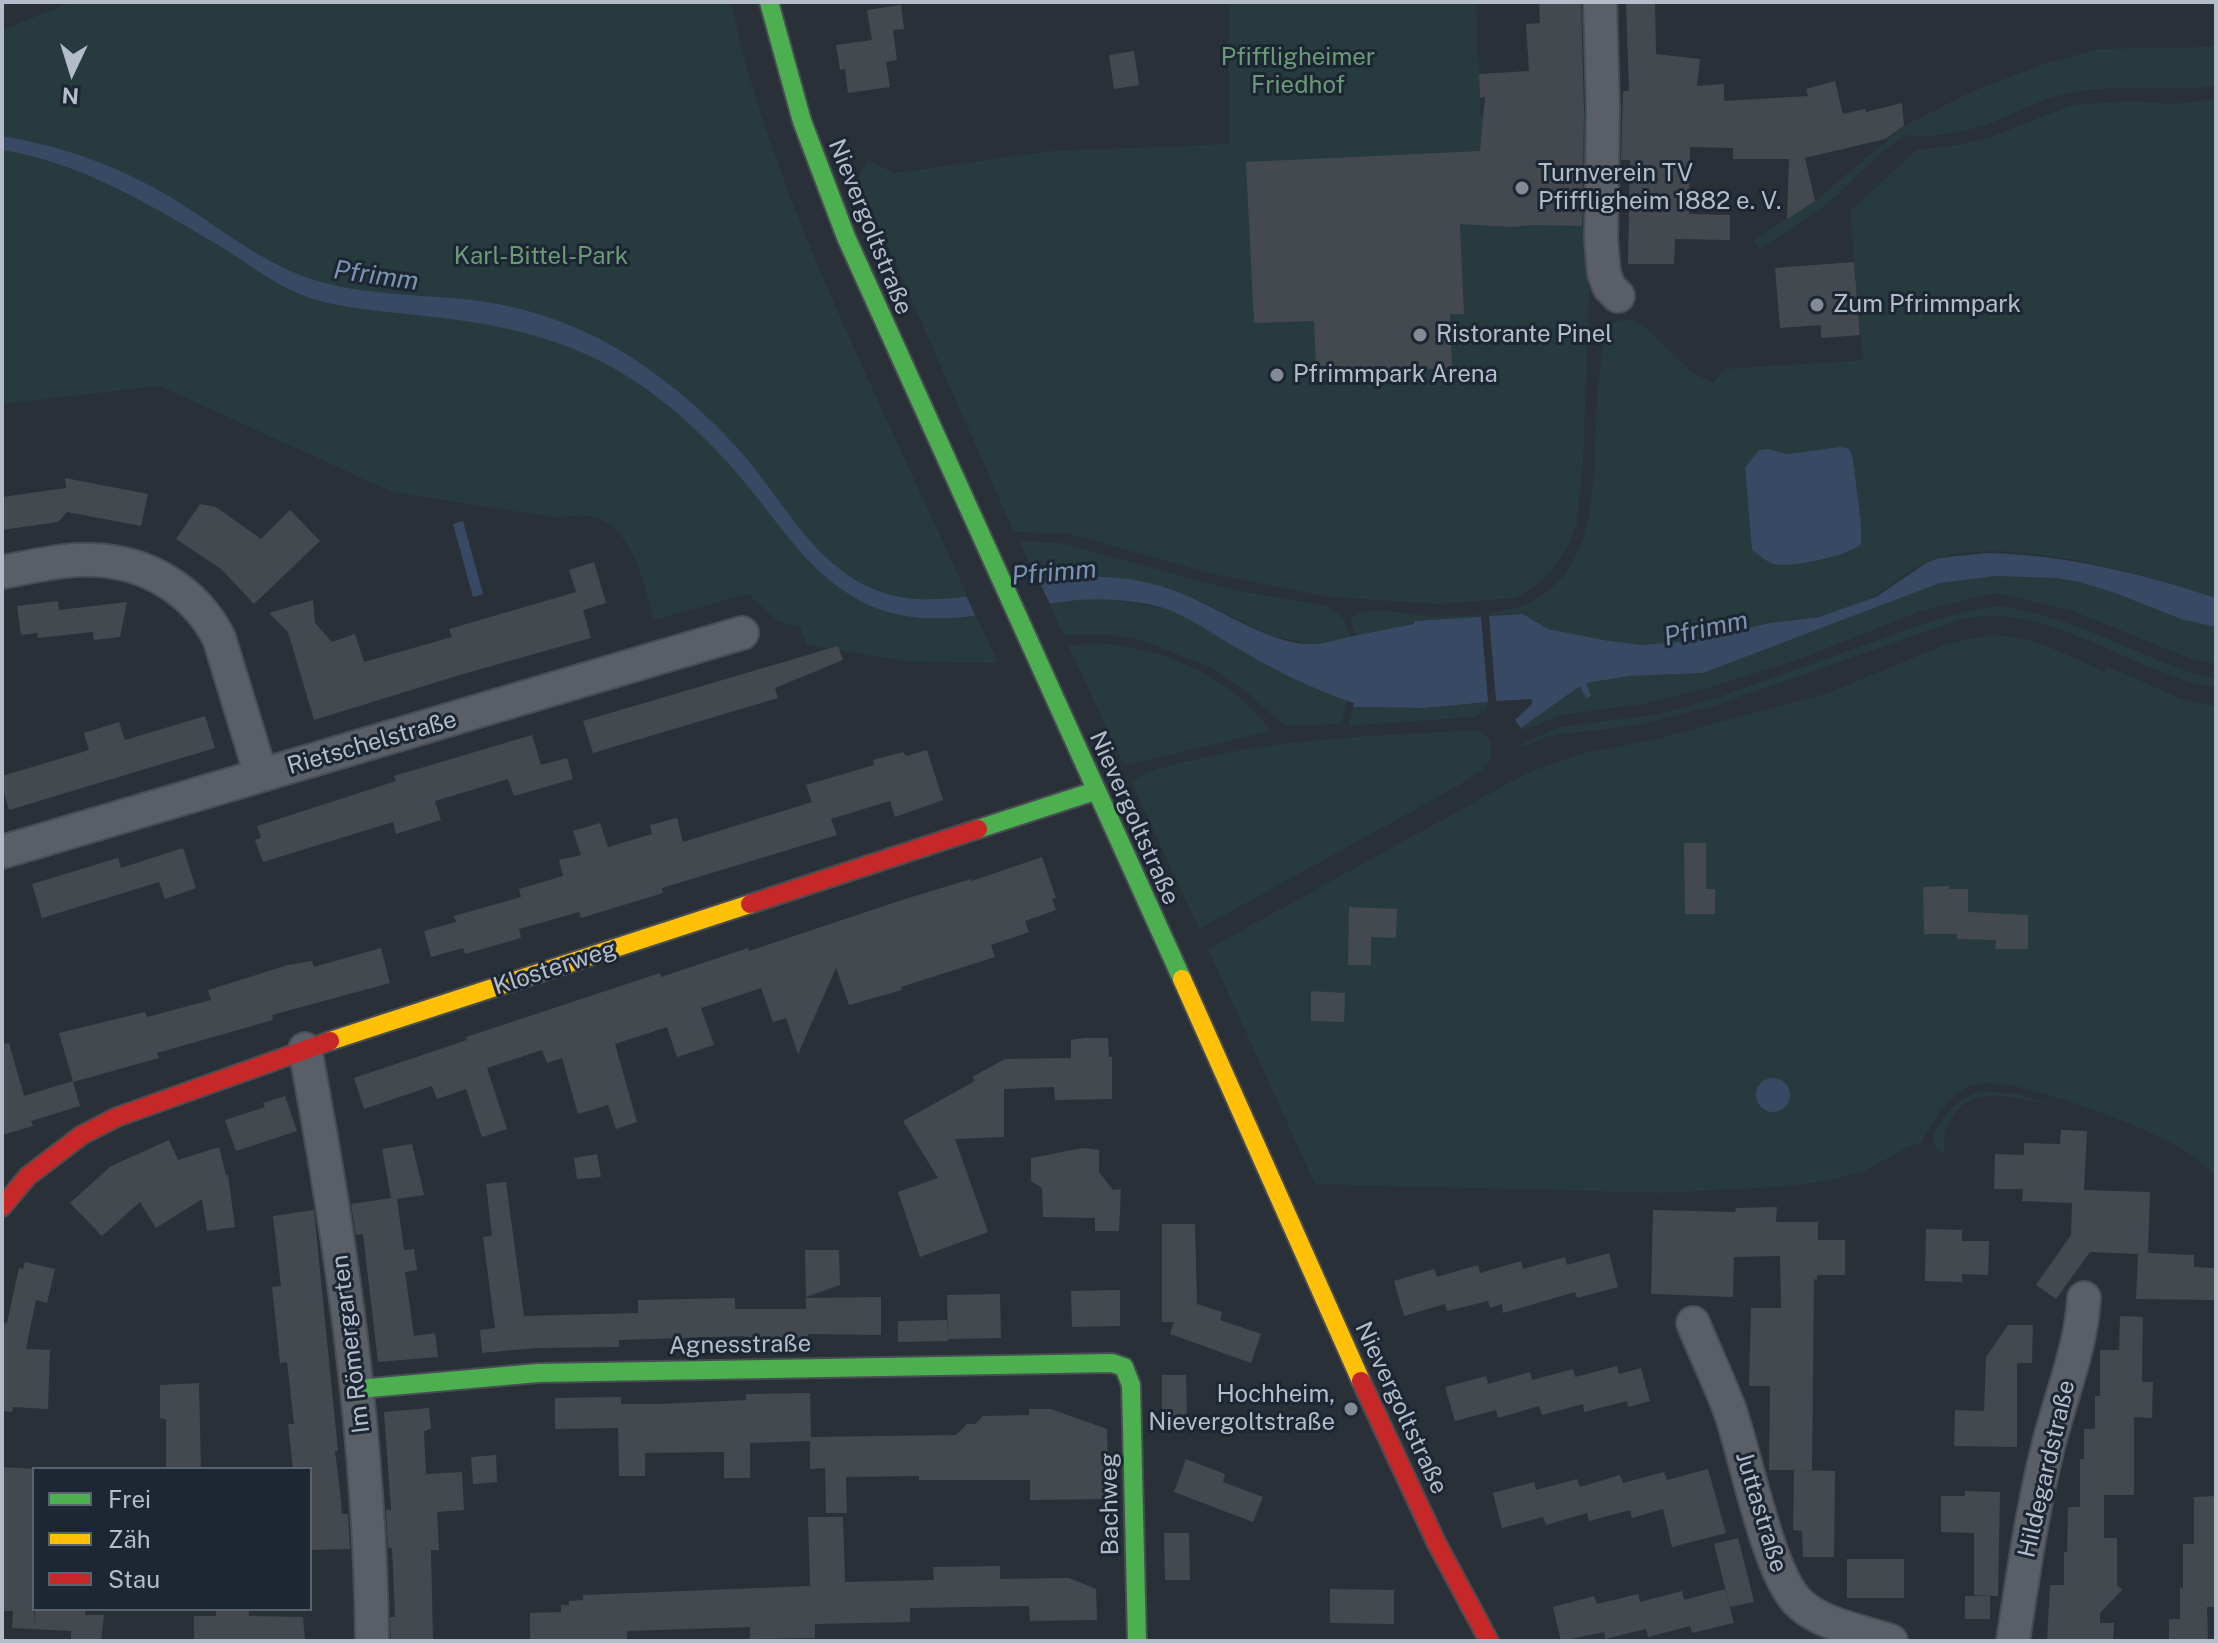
<!DOCTYPE html>
<meta charset="utf-8">
<style>
body{margin:0}
#map{position:relative;width:2218px;height:1643px;overflow:hidden;background:#2a3038;font-family:"Public Sans",sans-serif}
canvas{display:block}
.frame{position:absolute;inset:0;border:4px solid #b4bcc9;pointer-events:none}
.legend{position:absolute;left:32px;top:1467px;width:280px;height:144px;box-sizing:border-box;background:#1d2633;border:2px solid #59626f;margin:0;padding:10px 14px;list-style:none;font-size:24px;color:#b4bcc9}
.legend li{display:flex;align-items:center;gap:16px;height:40px}
.legend b{width:40px;border:2px solid #59626f}
.north{position:absolute;left:32px;top:32px;width:80px;height:80px;-webkit-text-stroke:6px #1d2633;paint-order:stroke;rotate:184deg;font-size:22px;font-weight:700;line-height:32px;text-align:center;color:#b4bcc9}
.north::after{content:'';display:block;margin:auto;width:28px;height:36px;background:#b4bcc9;clip-path:polygon(50% 0,100% 100%,50% 72%,0 100%)}
</style>
<div id="map">
<canvas width="2218" height="1643"></canvas>
<div class="frame"></div>
<ul class="legend">
<li><b style="height:10px;background:#4caf50"></b>Frei</li>
<li><b style="height:10px;background:#ffc107"></b>Zäh</li>
<li><b style="height:10px;background:#c62828"></b>Stau</li>
</ul>
<div class="north">N</div>
</div>
<script>
const context = document.querySelector('canvas').getContext('2d');
context.lineJoin = 'round';
function fillPath(path, color) { context.fillStyle = color; context.fill(path, 'evenodd'); }
function strokePath(path, color, width, dash) { context.strokeStyle = color; context.lineWidth = width; context.lineCap = dash ? 'butt' : 'round'; context.setLineDash(dash || []); context.stroke(path); }
function write(font, color, halo, rows, align = 'center') {
  context.font = font + ' "Public Sans",sans-serif'; context.lineWidth = 6; context.setLineDash([]); context.textBaseline = 'middle'; context.strokeStyle = halo; context.fillStyle = color; for (const [text, x, y, turn = 0] of rows) {
    context.save(); context.translate(x, y); context.rotate((+turn || 0) * Math.PI / 180); context.textAlign = isNaN(turn) ? turn : align; if (halo) context.strokeText(text, 0, 0); context.fillText(text, 0, 0); context.restore();
  }
}
const green = new Path2D(`
 M72,2H731C754,113 797,218 842,321C893,436 947,549 998,663L910,662L807,645L800,627L779,622L748,594L654,620C639,569 629,502 558,518L392,492L160,386L2,404V30Z
 M1229,2H1476L1481,117L1587,112L1589,297L1583,463L1577,524L1570,542L1553,569L1541,581L1516,598L1438,604L1329,597L1213,574L1069,534L1014,532L859,181L861,172L868,160L894,173L1052,151L1229,144Z
 M2216,44V86C2167,93 2117,83 2069,93C2043,98 2018,112 1994,122C1967,132 1938,136 1909,137L1907,134C1877,153 1855,180 1828,203C1807,220 1783,234 1761,249L1758,248L1753,240L1815,201L1904,126L1973,91L2044,64L2098,49L2206,47Z
 M2216,99V598C2145,574 1997,531 1926,562C1904,572 1884,593 1859,604C1829,618 1797,618 1765,624C1739,629 1714,638 1688,641C1645,648 1598,642 1556,632C1543,629 1536,620 1525,615C1516,611 1498,615 1489,616L1490,613C1504,610 1519,608 1531,602C1597,569 1593,485 1596,422C1597,391 1601,361 1604,331L1608,324L1623,320H1633L1645,327L1693,373L1713,383L1724,369L1863,360L1850,211L1916,150L1964,144L1993,136L2072,105L2129,101L2173,104ZM1840,447L1848,448L1852,454L1854,473L1777,565L1766,561L1752,550L1745,468L1768,449L1787,454Z
 M1019,541L1060,543L1234,590L1327,606L1343,618L1351,637L1312,645L1270,635L1197,600L1105,577L1039,583Z
 M1996,576C2025,576 2054,575 2082,582C2128,594 2170,616 2216,627V664L2194,660L2073,611L1995,593L1918,612L1797,660L1711,687L1644,704L1561,715L1524,730L1521,728L1580,686L1590,696L1585,683L1630,676L1703,673L1940,583Z
 M1085,599H1110L1164,608L1192,619L1226,642L1273,668L1347,701L1341,724L1290,726L1278,721L1251,695L1210,667L1141,640L1112,635H1064L1049,604Z
 M1995,606C2046,611 2092,632 2139,652C2164,662 2188,674 2216,678V688C2142,675 2067,617 1993,616C1983,615 1972,618 1962,619L1714,706L1639,725L1548,736L1519,748L1518,746L1559,727L1659,714L1713,699L1923,624L1963,612Z
 M1381,610L1434,617L1479,615L1481,617L1415,621V623L1356,636L1350,620C1358,611 1369,611 1381,610Z
 M1988,635C2029,634 2068,655 2105,672L2106,666L2182,699L2216,706V1176C2204,1165 2191,1154 2177,1146C2141,1125 2017,1077 1978,1084C1948,1089 1934,1121 1920,1144L1909,1146L1863,1172L1822,1182L1778,1187L1663,1193L1315,1184L1208,949L1527,773L1580,754L1656,739L1828,693L1947,644Z
 M1110,644C1170,651 1236,680 1270,731L1128,765L1122,761L1068,645Z
 M1488,702L1486,710L1475,717L1348,726L1353,707L1424,708Z
 M1473,730C1489,732 1492,743 1492,757L1483,769L1456,787L1199,929L1132,783L1133,780C1154,768 1179,763 1203,758C1292,737 1383,736 1473,730Z
 M1982,1091L2017,1094L2073,1112C2040,1103 1970,1078 1951,1119C1945,1133 1942,1140 1945,1155L1936,1149L1933,1136C1945,1114 1957,1097 1982,1091Z`);
const water = new Path2D(`
 M2,136C62,146 119,166 172,198C216,225 258,260 308,278C360,296 425,294 480,301C539,309 599,333 647,368C684,394 717,424 746,458C785,504 814,563 871,588C942,620 1029,574 1105,577C1136,578 1168,586 1196,600C1229,615 1277,646 1313,644C1323,644 1335,640 1344,638C1368,633 1391,628 1414,624V621L1481,617L1488,702L1424,708L1353,707L1354,703C1311,689 1268,667 1230,644C1199,626 1178,608 1141,603C1121,600 1100,598 1080,600C1012,606 935,635 869,605C817,581 789,538 755,495C723,454 682,413 639,384C568,336 499,324 416,315C381,311 344,309 310,298C277,287 248,263 218,245C153,206 77,161 2,150Z
 M1840,447L1848,448L1852,454L1861,522V544C1849,556 1790,568 1774,564C1766,562 1759,555 1752,550L1745,468L1759,450L1768,449L1787,454Z
 M463,521L483,594L473,597L453,524Z
 M1987,553C2066,555 2141,573 2216,598V627L2181,619L2118,594L2080,582L2056,578L1996,576L1940,583L1703,673L1630,676L1586,683L1591,696L1586,698L1580,686L1521,728L1515,720L1532,704V699L1496,701L1489,616L1523,614L1548,629L1609,641L1642,645L1690,641L1770,623L1819,617L1876,597L1926,563L1939,558Z
 M1756 1095a17 17 0 1 1 34 0a17 17 0 1 1-34 0Z`);
const pier = new Path2D(`
 M1038,579L1052,608L977,619L964,591Z`);
const building = new Path2D(`
 M1539,2H1581L1584,108L1582,226L1533,225L1511,227L1460,224L1464,314H1450L1452,368L1370,372V367L1316,370L1314,321L1254,323L1246,162L1480,151L1485,97L1480,98L1479,74L1529,71L1526,24L1540,23Z
 M1626,2H1655L1656,54L1700,59L1697,86L1724,84V101L1808,96L1806,89L1835,81L1843,114L1865,109L1866,112L1902,103L1904,126L1885,139L1805,158L1815,201L1787,219L1789,159H1733V148L1690,147L1689,214L1730,215V240L1675,239L1674,264H1628L1630,160H1621L1623,91H1629Z
 M901,5L904,29L893,30L897,60L886,62L890,87L848,93L845,69L840,70L836,45L872,40L867,10Z
 M1134,51L1139,85L1114,89L1109,55Z
 M1854,262L1860,335L1821,338V325L1780,328L1775,268Z
 M65,478L148,494L141,526L67,512L58,522L2,530V497L66,488Z
 M200,504L216,507L261,539L290,510L320,541L254,604L221,569L176,539Z
 M594,562L606,603L583,610L591,638L463,674L314,720L288,632L269,613L313,600L315,623L332,642L355,634L364,662L452,637L449,629L576,592L569,570Z
 M58,601L59,610L127,602L120,637L94,640L93,632L38,638L37,633L21,635L17,606Z
 M838,646L843,660L775,688L778,698L593,753L583,721Z
 M205,716L215,748L9,810L2,786V776L89,750L84,733L119,722L125,740Z
 M532,735L541,765L567,758L573,779L514,796L508,779L435,801L441,820L396,834L393,822L263,862L255,840L261,838L257,826L396,781L394,776Z
 M927,750L943,800L895,817L890,801L831,819L837,835L662,888L663,893L581,918L579,912L519,929L521,938L465,954L463,948L431,957L424,931L456,922L454,916L521,897L519,889L563,876L559,860L581,855L573,831L600,823L608,847L652,834L650,825L677,818L683,842L812,802L806,785L874,765L873,760L903,752L906,756Z
 M1684,843H1706V889H1715V914H1685Z
 M183,848L196,888L165,899L159,882L42,918L32,884L118,858L121,868Z
 M1042,857L1056,898L1052,899L1056,910L1025,921L1029,932L991,945L995,957L901,987L902,990L849,1005L836,968L798,1054L786,1018L773,1022L761,988L701,1008L714,1045L677,1057L667,1027L615,1044L637,1122L616,1129L608,1105L578,1114L562,1058L547,1063L542,1050L487,1068L507,1129L482,1137L466,1089L437,1099L432,1086L364,1109L354,1078L467,1040L466,1037L660,973L661,977L748,948L749,951L902,900L971,879L972,881Z
 M1949,886V889H1968V912L2028,915V949H1995L1996,940L1957,939V934H1924L1923,887Z
 M1349,907L1397,909L1396,938L1371,937V965H1348Z
 M381,948L390,983L272,1015L273,1020L157,1053L159,1058L73,1082L80,1106L31,1121L33,1126L2,1135V1044L9,1043L24,1096L73,1081L59,1033L145,1012L147,1017L211,1000L208,990L288,965L312,961L314,967Z
 M1311,991L1345,993L1344,1022L1311,1021Z
 M1084,1038H1108L1109,1057H1112V1099L1055,1100L1054,1087L1004,1089V1137L955,1139L988,1232L920,1257L898,1192L938,1178L903,1121L975,1081L972,1077L1005,1059L1071,1058V1040Z
 M285,1096L297,1131L236,1151L225,1120L265,1107L263,1103Z
 M2061,1130L2087,1131L2084,1190L2150,1192L2148,1253L2194,1255V1267L2216,1268V1300L2136,1299L2138,1254L2090,1252L2056,1299L2036,1285L2071,1235L2072,1203L2022,1201L2023,1189H1994L1995,1154L2024,1155V1143L2060,1144Z
 M169,1140L178,1160L219,1147L226,1175H228L235,1227L207,1231L202,1199L156,1228L140,1202L102,1236L70,1203L111,1166Z
 M412,1144L424,1195L397,1199L404,1250L414,1249L417,1270L405,1272L414,1336L435,1333L438,1357L378,1362L363,1234L356,1235L351,1204L391,1198L382,1149Z
 M1083,1148L1099,1150V1172L1113,1190L1121,1189L1119,1231H1095V1218L1043,1217L1042,1188L1031,1181V1158Z
 M597,1154L601,1177L577,1179L574,1158Z
 M506,1182L524,1316L638,1313V1300L735,1298V1309H806V1298L881,1297V1335L808,1334V1343L744,1344V1336L619,1340V1347L537,1348L482,1353L480,1330L495,1328L483,1237L492,1236L486,1184Z
 M1777,1207L1776,1222H1818V1240H1845V1275H1817V1280L1814,1279L1812,1470H1797L1835,1471L1834,1557H1803L1802,1531L1793,1530L1794,1470H1769L1770,1386H1749L1751,1308H1781L1780,1256L1734,1257L1733,1297L1651,1294L1653,1210L1735,1212L1736,1208Z
 M314,1210L338,1451H335L340,1491L342,1514H348L350,1549L310,1550V1469H293L288,1424H294L287,1362L280,1363L272,1287L281,1286L273,1216Z
 M1162,1224H1195L1197,1304L1222,1312L1220,1320L1261,1334L1251,1363L1170,1334L1174,1322H1162Z
 M1926,1229L1962,1230V1241H1989L1988,1275L1962,1274V1282L1925,1281Z
 M805,1250H839L840,1285L806,1297Z
 M1609,1253L1618,1287L1577,1298L1575,1292L1503,1313L1502,1304L1490,1308L1488,1301L1447,1311L1445,1304L1404,1316L1394,1281L1434,1269L1437,1277L1478,1265L1480,1273L1521,1261L1523,1269L1565,1257L1567,1265Z
 M25,1262L55,1269L47,1303L36,1300L26,1349L50,1350L48,1409L13,1407L12,1412L2,1411V1324L7,1323L19,1268L23,1269Z
 M1120,1290V1326L1072,1327L1071,1291Z
 M1000,1294L1001,1338L948,1339L947,1295Z
 M2120,1316L2143,1317L2142,1382H2153L2152,1418L2134,1417V1495H2104V1538H2117V1585L2122,1590L2100,1613V1623H2114L2113,1641H2047L2050,1585H2064V1552H2067L2068,1507H2080V1459H2084V1429H2095V1396H2100V1350H2119Z
 M947,1320L948,1341L898,1342V1321Z
 M2008,1325H2033L2032,1363H2017V1447L1954,1446L1955,1410L1984,1411L1986,1357Z
 M1617,1366L1619,1374L1641,1368L1650,1401L1628,1407L1627,1401L1584,1412L1583,1404L1542,1415L1539,1406L1498,1418L1496,1410L1455,1421L1445,1387L1486,1376L1488,1384L1530,1372L1532,1380L1573,1369L1575,1377Z
 M1162,1375H1186L1187,1422H1162Z
 M199,1383L201,1469H166V1419L160,1418V1385Z
 M810,1393L811,1437L956,1435L967,1424H975L983,1416L1029,1415V1409H1051L1107,1429L1109,1499L1030,1500V1480H919V1476L846,1477L847,1513H826L825,1468L810,1469V1441L750,1443V1478H724V1452L645,1453V1476H619L618,1428L555,1429V1398L621,1397V1404H660L746,1400V1394Z
 M429,1408L431,1429L424,1431L426,1474L462,1472L464,1510L437,1512L439,1550H431L433,1641H391L390,1617H395L392,1548H388L386,1510H391L384,1412Z
 M496,1455L497,1482L473,1484L471,1457Z
 M1186,1459L1225,1474L1223,1482L1263,1497L1253,1522L1174,1492Z
 M2,1467L34,1469V1626L35,1609H85V1615H104L101,1641H71V1631L12,1628L13,1611H2Z
 M1708,1469L1726,1533L1672,1547L1663,1509L1632,1518L1630,1510L1589,1521L1587,1513L1546,1525L1543,1517L1502,1528L1493,1493L1534,1482L1536,1490L1577,1479L1580,1487L1620,1475L1623,1483L1664,1472L1667,1480Z
 M1965,1491L2000,1492L1998,1596L1974,1595V1533L1941,1532V1496H1965Z
 M2216,1496V1607H2207L2208,1641H2169V1619H2180V1587L2183,1588V1544H2194V1497Z
 M808,1517H843L845,1582L934,1580L933,1567L1000,1566V1579L1069,1578L1096,1589L1097,1620L1030,1621L1029,1606L910,1608V1622L815,1624V1638L750,1639V1627L627,1631V1641H530V1613L561,1612V1605H569V1601L583,1600V1595L810,1586Z
 M1164,1533H1189L1190,1580H1165Z
 M1738,1538L1754,1602L1730,1607L1714,1544Z
 M1847,1559H1904V1598H1847Z
 M1330,1589L1394,1590V1624L1330,1623Z
 M1725,1589L1734,1623L1692,1633L1690,1626L1648,1637L1646,1629L1605,1639L1604,1632L1561,1641L1553,1607L1594,1596L1597,1604L1638,1594L1640,1602L1682,1591L1684,1600Z
 M1965,1596H1990V1619H1965Z
 M216,1609H249V1616L303,1617L305,1641H194V1616H216Z`);
const street = new Path2D(`
 M1600,2L1603,108L1601,240L1604,273L1609,287L1618,296
 M2,572C32,567 64,558 94,560C148,562 195,591 219,638L261,775
 M2,852L742,633
 M305,1049C342,1245 370,1441 372,1641
 M1693,1323C1705,1352 1718,1380 1729,1408C1746,1454 1768,1576 1800,1604C1823,1625 1861,1631 1891,1641
 M2013,1641C2023,1576 2032,1511 2048,1447C2060,1398 2081,1349 2084,1298`);
const fast = new Path2D(`
 M769,2L802,121L846,237L1182,979
 M978,829L1095,791
 M358,1389L538,1373L1112,1363L1124,1367L1131,1385L1137,1641`);
const slow = new Path2D(`
 M1182,979L1361,1381
 M330,1041L750,904`);
const jam = new Path2D(`
 M750,904L978,829
 M2,1207L28,1176L82,1135L117,1117L330,1041
 M1361,1381L1437,1544L1489,1641`);
const markers = [
 [1522,188,8,"#848b96"],
 [1817,305,8,"#848b96"],
 [1420,335,8,"#848b96"],
 [1277,375,8,"#848b96"],
 [1351,1409,8,"#848b96"]
];
const parkNames = [
 ["Pfiffligheimer",1298,58],
 ["Friedhof",1298,86],
 ["Karl-Bittel-Park",541,257]
];
const poiNames = [
 ["Turnverein TV",1538,174],
 ["Pfiffligheim 1882 e. V.",1538,202],
 ["Zum Pfrimmpark",1833,305],
 ["Ristorante Pinel",1436,335],
 ["Pfrimmpark Arena",1293,375],
 ["Hochheim,",1335,1395,"right"],
 ["Nievergoltstraße",1335,1423,"right"]
];
const streetNames = [
 ["Nievergoltstraße",870,227,68],
 ["Rietschelstraße",372,743,-16],
 ["Nievergoltstraße",1134,818,66],
 ["Klosterweg",555,968,-18],
 ["Im Römergarten",351,1344,-97],
 ["Agnesstraße",740,1345,-1],
 ["Nievergoltstraße",1401,1408,65],
 ["Hildegardstraße",2047,1469,-77],
 ["Bachweg",1110,1504,-91],
 ["Juttastraße",1761,1512,73]
];
const waterNames = [
 ["Pfrimm",376,276,8],
 ["Pfrimm",1054,573,-5],
 ["Pfrimm",1706,629,-12]
];
fillPath(green, '#273a3e');
fillPath(water, '#384963');
fillPath(pier, '#2a3038');
fillPath(building, '#444950');
strokePath(street, '#484c53', 36);
strokePath(fast, '#484c53', 22);
strokePath(slow, '#484c53', 22);
strokePath(jam, '#484c53', 22);
strokePath(street, '#5a5e66', 32);
strokePath(fast, '#4caf50', 18);
strokePath(slow, '#ffc107', 18);
strokePath(jam, '#c62828', 18);
for (const [x, y, r, color] of markers) { const dot = new Path2D(); dot.arc(x, y, r, 0, 2 * Math.PI); context.fillStyle = color; context.fill(dot); strokePath(dot, '#1d2633', 3); }
write('24px', '#6b9a76', '#1d2633', parkNames);
write('24px', '#b4bcc9', '#1d2633', poiNames, 'left');
write('24px', '#b4bcc9', '#1d2633', streetNames);
write('italic 26px', '#7c92b1', '#1d2633', waterNames);
</script>
